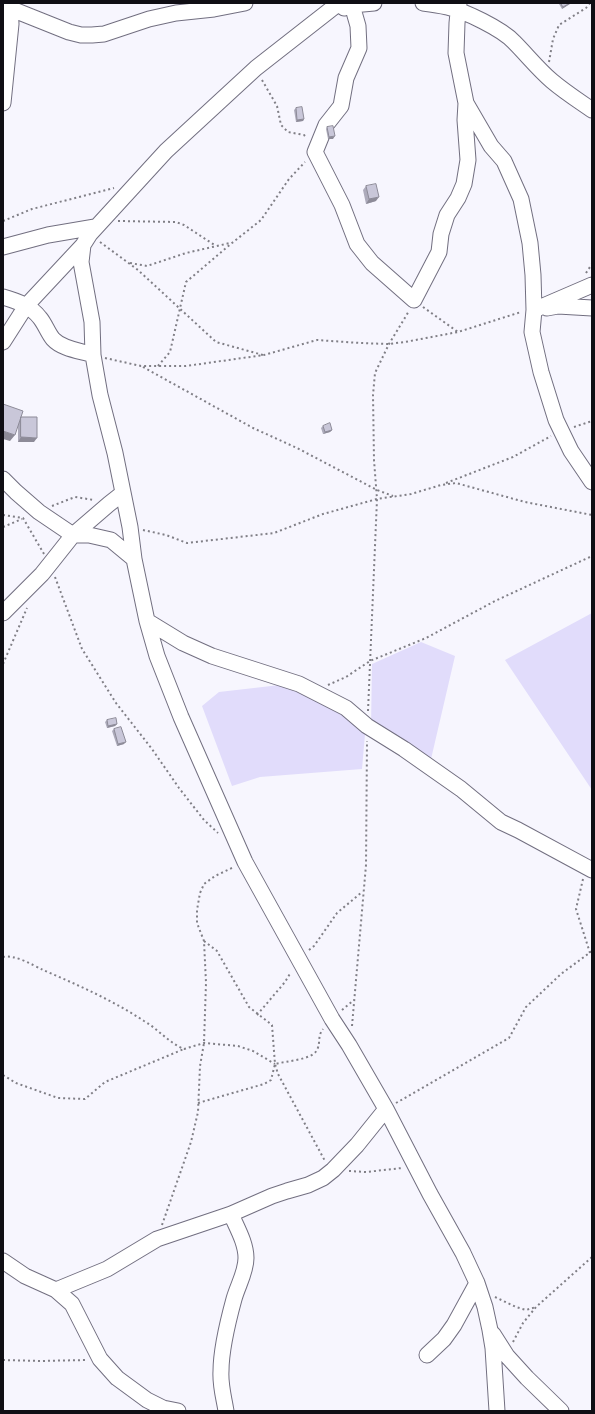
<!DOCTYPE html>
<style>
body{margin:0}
#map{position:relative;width:595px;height:1414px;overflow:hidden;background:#f7f6fe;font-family:Quicksand,sans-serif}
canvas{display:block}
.frame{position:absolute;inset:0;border:4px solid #0f0e14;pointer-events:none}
</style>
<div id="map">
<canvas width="595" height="1414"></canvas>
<div class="frame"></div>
</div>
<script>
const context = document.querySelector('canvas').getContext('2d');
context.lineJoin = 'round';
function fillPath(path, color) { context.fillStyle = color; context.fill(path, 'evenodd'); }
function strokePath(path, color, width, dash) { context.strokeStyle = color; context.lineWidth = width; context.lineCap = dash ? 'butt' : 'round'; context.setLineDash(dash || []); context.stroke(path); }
const green = new Path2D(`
 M592,613V790L505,660Z
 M421,642L455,656L428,772L371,727L372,664Z
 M280,685L337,709L365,734L362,769L260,777L232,786L202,706L219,692Z`);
const path = new Path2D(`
 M549,62L553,39L559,25L586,8L590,3
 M262,80L277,106L281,125L288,132L304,135L307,138
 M3,221L32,209L114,188
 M118,221L176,222L184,225L216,246
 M100,242L138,270L216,342L263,355
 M130,263L147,266L186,253L230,243
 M586,273L592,264
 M423,307L458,332
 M105,358L141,366H186L264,355L317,340L360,343L389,344L405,342L458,332L521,312
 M158,366L170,352L186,282L232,243L261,220L289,179L305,162
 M143,367L253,428L297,448L377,490L393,496
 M574,427L592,421
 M446,483L513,457L551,436
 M52,506L75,497L94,500
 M3,515L23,518L44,554
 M3,527L22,519
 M143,530L166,535L187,543L274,533L323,514L377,499L411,494L441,485L456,483L525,502L592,515
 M55,577L82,649L116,703L152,749L179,788L204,820L218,833
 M3,664L27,608
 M328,685L346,677L370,661L426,638L495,601L592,556
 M368,711L377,499L374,460L373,395L375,373L389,344L409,311
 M583,879L576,909L590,953
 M204,941L217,951L249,1007L272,1025L275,1064L278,1074L325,1161
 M309,950L314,946L337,913L362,892
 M3,957C14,954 33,965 43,970C78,985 112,1000 144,1021C158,1029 169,1043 184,1049L204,1043L238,1046L253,1051L275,1064
 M342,1010L354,1000
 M257,1015L285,982L291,972
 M352,1026L366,865L367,741
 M3,1075L16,1083L58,1098L85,1099L105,1082L184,1049
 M198,1103L264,1084L271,1080L275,1064C286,1061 312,1060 317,1050C321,1042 317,1037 323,1029
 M396,1103L509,1038L526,1007L561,974L592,951
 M349,1171L366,1172L402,1168
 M162,1225L191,1142L198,1112L200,1066L204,1043L206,983L204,941L197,923V910L200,893L204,884L215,876L234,867
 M495,1297L516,1307L526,1310L536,1307
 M513,1342L523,1323L536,1307L592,1257
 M3,1360L40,1361L87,1360`);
const minor = new Path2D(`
 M4,3L9,8L69,32L81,35H92L104,34L149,19L176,13L214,9L245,3
 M339,3L256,68L166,151L90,234L83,245L81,262L92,322L93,355L100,395L115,453L130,527L134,559L147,621L157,656L181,717L245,862L332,1019L349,1045L386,1109L430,1194L463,1253L477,1283L485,1307L490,1330L493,1348L497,1411
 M423,3C431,4 439,5 447,7C465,11 502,29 514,42C527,55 538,69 552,81C565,92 579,101 592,110
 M352,5L358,26L359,48L346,78L341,106L326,125L315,152L342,205L357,244L372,263L414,300L439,252L441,234L447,215L458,198L464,184L468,160L465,120L466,103L456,53L457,23L459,3
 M344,8L352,5L374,3
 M3,103L11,24L10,3
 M466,103L491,146L504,161L521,199L530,243L533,275L534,310L532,332L541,372L556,420L571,451L592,482
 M3,247L48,235L95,227
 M3,297C17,301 31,306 40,318C45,324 48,333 53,339C62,349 81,351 93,355
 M547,308L558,306L592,308
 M534,310L592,285
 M3,342L26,306L83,245
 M3,479L16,492L39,512L73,535H89L111,540L134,559
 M3,613L42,574L73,535L109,504L123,493
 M147,621L183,643L212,656L299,684L346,708L367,726L404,749L461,789L501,822L518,830L592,870
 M3,1261L25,1276L56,1290L72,1304L100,1359L117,1378L147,1400L163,1408L178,1411
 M56,1290L107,1269L157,1239L231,1214L272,1196L287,1191L308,1185L323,1178L333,1170L357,1145L386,1109
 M493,1334L507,1356L527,1378L561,1411
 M427,1355L444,1339L454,1325L477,1283
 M226,1411C224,1398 220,1385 221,1371C221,1349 228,1321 234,1299C238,1285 246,1272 246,1258C246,1243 237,1228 231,1214`);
const wall = new Path2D(`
 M560,3H570L562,9L559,4Z
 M296,108L304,119L303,121L296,122L294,110Z
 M327,127L333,139H328L326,129Z
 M366,186L376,201L366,204L363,190Z
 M21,417L34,442H18V426L10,441Z
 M323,426L332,430L330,432L323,434L321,428Z
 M107,720L117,724L115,726L107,728L105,722Z
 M114,729L124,744L117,746L112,731Z`);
const shadedWall = new Path2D(`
 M570,3V4L562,9L563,7Z
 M304,119L303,121L296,122L297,120Z
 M335,136L333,139H328L329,137Z
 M379,197L376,201L366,204L369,199Z
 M332,430L330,432L323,434L325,432Z
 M3,431L15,435L10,441L3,439Z
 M21,437L37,438L34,442H18Z
 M117,724L115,726L107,728L108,726Z
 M126,742L124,744L117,746L118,744Z`);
const building = new Path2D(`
 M561,3H570L563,7Z
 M302,107L304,119L297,120L296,108Z
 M333,126L335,136L329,137L327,127Z
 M376,184L379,197L369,199L366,186Z
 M3,404L23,411L15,435L3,431Z
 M21,417H37V438L21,437Z
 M330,423L332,430L325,432L323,426Z
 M116,718L117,724L108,726L107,720Z
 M121,727L126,742L118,744L114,729Z`);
fillPath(green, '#e1dcfb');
strokePath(minor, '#726f80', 17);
strokePath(path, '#807f86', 2, [2, 3]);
strokePath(minor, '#fff', 15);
fillPath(wall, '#adabbb');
fillPath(shadedWall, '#8d8b98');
fillPath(building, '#c9c7d9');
strokePath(building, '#8d8b98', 1);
</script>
